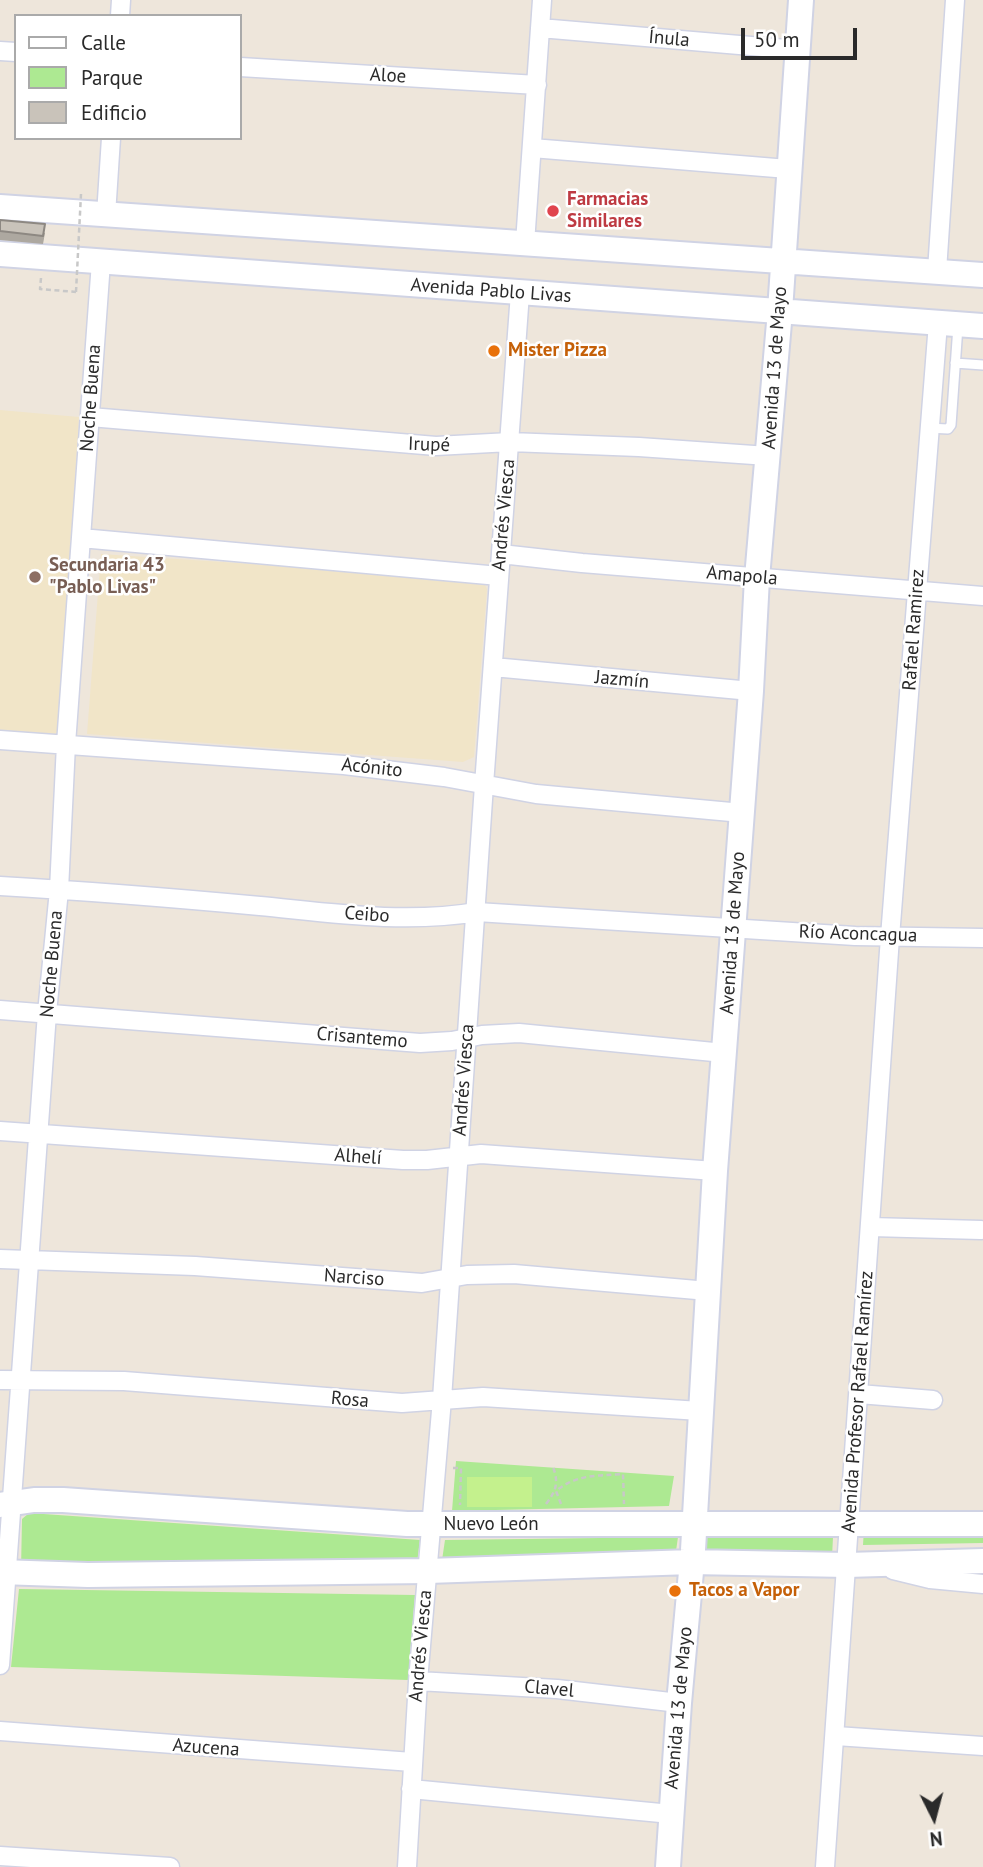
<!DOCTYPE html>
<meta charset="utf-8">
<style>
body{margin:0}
#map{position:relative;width:983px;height:1867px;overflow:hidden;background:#eee6db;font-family:"PT Sans",sans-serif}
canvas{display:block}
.legend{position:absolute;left:14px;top:14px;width:228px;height:126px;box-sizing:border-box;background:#fff;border:2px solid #aaa;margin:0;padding:9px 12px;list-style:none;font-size:21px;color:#2a2a2a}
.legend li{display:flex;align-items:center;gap:14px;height:35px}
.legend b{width:35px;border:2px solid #aaa}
.north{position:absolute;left:899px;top:1783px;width:70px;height:70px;-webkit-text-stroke:5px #fff;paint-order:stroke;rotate:174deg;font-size:19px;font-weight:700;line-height:28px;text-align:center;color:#2a2a2a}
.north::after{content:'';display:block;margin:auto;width:24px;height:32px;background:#2a2a2a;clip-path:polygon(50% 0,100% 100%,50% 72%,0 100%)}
.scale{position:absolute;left:741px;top:28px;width:116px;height:32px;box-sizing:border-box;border:4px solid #2a2a2a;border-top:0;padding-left:9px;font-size:21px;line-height:24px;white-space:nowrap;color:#2a2a2a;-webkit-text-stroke:5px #fff;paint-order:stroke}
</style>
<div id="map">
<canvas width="983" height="1867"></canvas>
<ul class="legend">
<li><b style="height:9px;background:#fff"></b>Calle</li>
<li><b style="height:19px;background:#ade992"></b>Parque</li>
<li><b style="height:19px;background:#c9c3ba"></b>Edificio</li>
</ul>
<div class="north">N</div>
<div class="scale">50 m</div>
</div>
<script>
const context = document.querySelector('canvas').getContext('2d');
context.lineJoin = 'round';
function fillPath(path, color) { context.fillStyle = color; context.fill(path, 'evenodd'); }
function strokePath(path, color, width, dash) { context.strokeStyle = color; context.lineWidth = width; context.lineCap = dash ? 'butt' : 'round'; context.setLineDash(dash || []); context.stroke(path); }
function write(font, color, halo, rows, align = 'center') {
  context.font = font + ' "PT Sans",sans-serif'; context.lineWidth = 5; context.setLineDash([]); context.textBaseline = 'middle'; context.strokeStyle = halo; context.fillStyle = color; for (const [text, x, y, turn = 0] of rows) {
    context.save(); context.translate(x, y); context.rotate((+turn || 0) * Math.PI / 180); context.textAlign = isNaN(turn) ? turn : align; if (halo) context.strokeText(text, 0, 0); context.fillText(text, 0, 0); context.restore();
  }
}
const education = new Path2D(`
 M0,410L79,417L59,741L0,737Z
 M101,554L482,579L487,589L474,757L463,762L87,734Z`);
const green = new Path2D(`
 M456,1461L674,1476L669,1506L452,1511Z
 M29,1513L420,1540L416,1570H21L22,1519Z
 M983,1528V1543L863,1545L864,1529Z
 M678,1537L676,1551L441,1567L445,1540Z
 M707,1537H833L832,1557H706Z
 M19,1589L415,1595L408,1680L11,1667Z`);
const pitch = new Path2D(`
 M467,1477H532V1507H467Z`);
const path = new Path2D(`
 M41,278L40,289L76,292
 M453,1468H461L460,1505
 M546,1504C556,1491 559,1483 553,1467
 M561,1504L556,1491C577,1474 597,1476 623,1474L624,1504`);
const lane = new Path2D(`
 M955,363L983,365
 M928,428L948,429L951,425L958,326`);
const street = new Path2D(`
 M120,16L121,0
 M540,28L798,50
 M0,51L16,52
 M240,67L537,85
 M532,148L788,169
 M106,215L111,138
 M525,243L542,0
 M937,271L955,0
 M90,417L436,446L510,442L639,447L768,456
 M81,538L499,576
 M501,554L582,563L983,596
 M493,667L751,691
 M0,740L344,765L444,777L536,794L742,813
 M0,886C87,891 173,898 260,906C332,913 404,924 477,912L855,936L983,938
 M0,1010L420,1043L452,1041L482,1035L519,1033L724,1053
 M0,1131L403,1160H427L481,1154L715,1171
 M871,1227L981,1230
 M0,1259L195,1266L422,1283L467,1275L514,1274L708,1291
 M0,1380L124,1381L402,1403L483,1397L700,1411
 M859,1394L933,1400
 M893,1570L930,1579L983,1584
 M0,1665L47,1013L59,890L66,744L101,262
 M418,1681L557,1689L679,1703
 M0,1731L412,1762
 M836,1736L983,1746
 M411,1789L671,1814
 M0,1856L170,1867
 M407,1867L418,1681L442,1399L484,785L520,293
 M825,1867L890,937L938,323`);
const secondary = new Path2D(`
 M0,207L983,275
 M0,254L983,326
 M0,1505L34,1500H63L407,1524H983
 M0,1572L88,1575L428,1571L691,1562L847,1565L983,1561
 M668,1867L679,1703L693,1550L715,1171L751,691L757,578L780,311L801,0`);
const pathBridge = new Path2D(`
 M76,292L81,194`);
const wall = new Path2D(`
 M0,220L45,233L43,244L0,240Z`);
const building = new Path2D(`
 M0,220L45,224L43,236L0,231Z`);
const markers = [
 [553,211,7,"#e0444e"],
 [494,351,7,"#e8710a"],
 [35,577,7,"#8d6e63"],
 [675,1591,7,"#e8710a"]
];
const streetNames = [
 ["Ínula",669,39,5],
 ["Aloe",388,76,3],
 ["Avenida Pablo Livas",491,291,4],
 ["Avenida 13 de Mayo",775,368,-86],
 ["Noche Buena",91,398,-86],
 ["Irupé",429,445,2],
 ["Andrés Viesca",504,515,-85],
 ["Amapola",742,576,5],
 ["Rafael Ramirez",914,630,-86],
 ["Jazmín",622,680,5],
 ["Acónito",372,768,6],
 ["Ceibo",367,915,4],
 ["Avenida 13 de Mayo",733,933,-86],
 ["Río Aconcagua",858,934,2],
 ["Noche Buena",52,964,-85],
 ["Crisantemo",362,1038,5],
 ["Andrés Viesca",464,1080,-86],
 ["Alhelí",358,1157,4],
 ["Narciso",354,1278,4],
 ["Rosa",350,1400,5],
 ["Avenida Profesor Rafael Ramírez",858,1402,-86],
 ["Nuevo León",491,1525],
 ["Andrés Viesca",421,1646,-85],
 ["Clavel",549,1689,5],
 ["Avenida 13 de Mayo",679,1708,-85],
 ["Azucena",206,1748,4]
];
const healthNames = [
 ["Farmacias",567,200],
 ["Similares",567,222]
];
const foodNames = [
 ["Mister Pizza",508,351],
 ["Tacos a Vapor",689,1591]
];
const educationNames = [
 ["Secundaria 43",49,566],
 ["\"Pablo Livas\"",49,588]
];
fillPath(education, '#f1e5c8');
fillPath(green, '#ade992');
fillPath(pitch, '#c4f18d');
strokePath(lane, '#d0d3e4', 12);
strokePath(street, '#d0d3e4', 21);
strokePath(secondary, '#d0d3e4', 28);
strokePath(path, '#c8c8c8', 2.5, [5, 3.5]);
strokePath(lane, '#fff', 9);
strokePath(street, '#fff', 18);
strokePath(secondary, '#fff', 24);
strokePath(pathBridge, '#c8c8c8', 2.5, [5, 3.5]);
fillPath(wall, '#ada8a0');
fillPath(building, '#c9c3ba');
strokePath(building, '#8d8882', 2);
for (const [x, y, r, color] of markers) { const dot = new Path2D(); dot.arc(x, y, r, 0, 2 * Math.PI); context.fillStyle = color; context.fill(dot); strokePath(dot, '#fff', 2.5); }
write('19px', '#2a2a2a', '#fff', streetNames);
write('bold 19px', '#be3a42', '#fff', healthNames, 'left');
write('bold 19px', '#c56008', '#fff', foodNames, 'left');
write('bold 19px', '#785e54', '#fff', educationNames, 'left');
</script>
